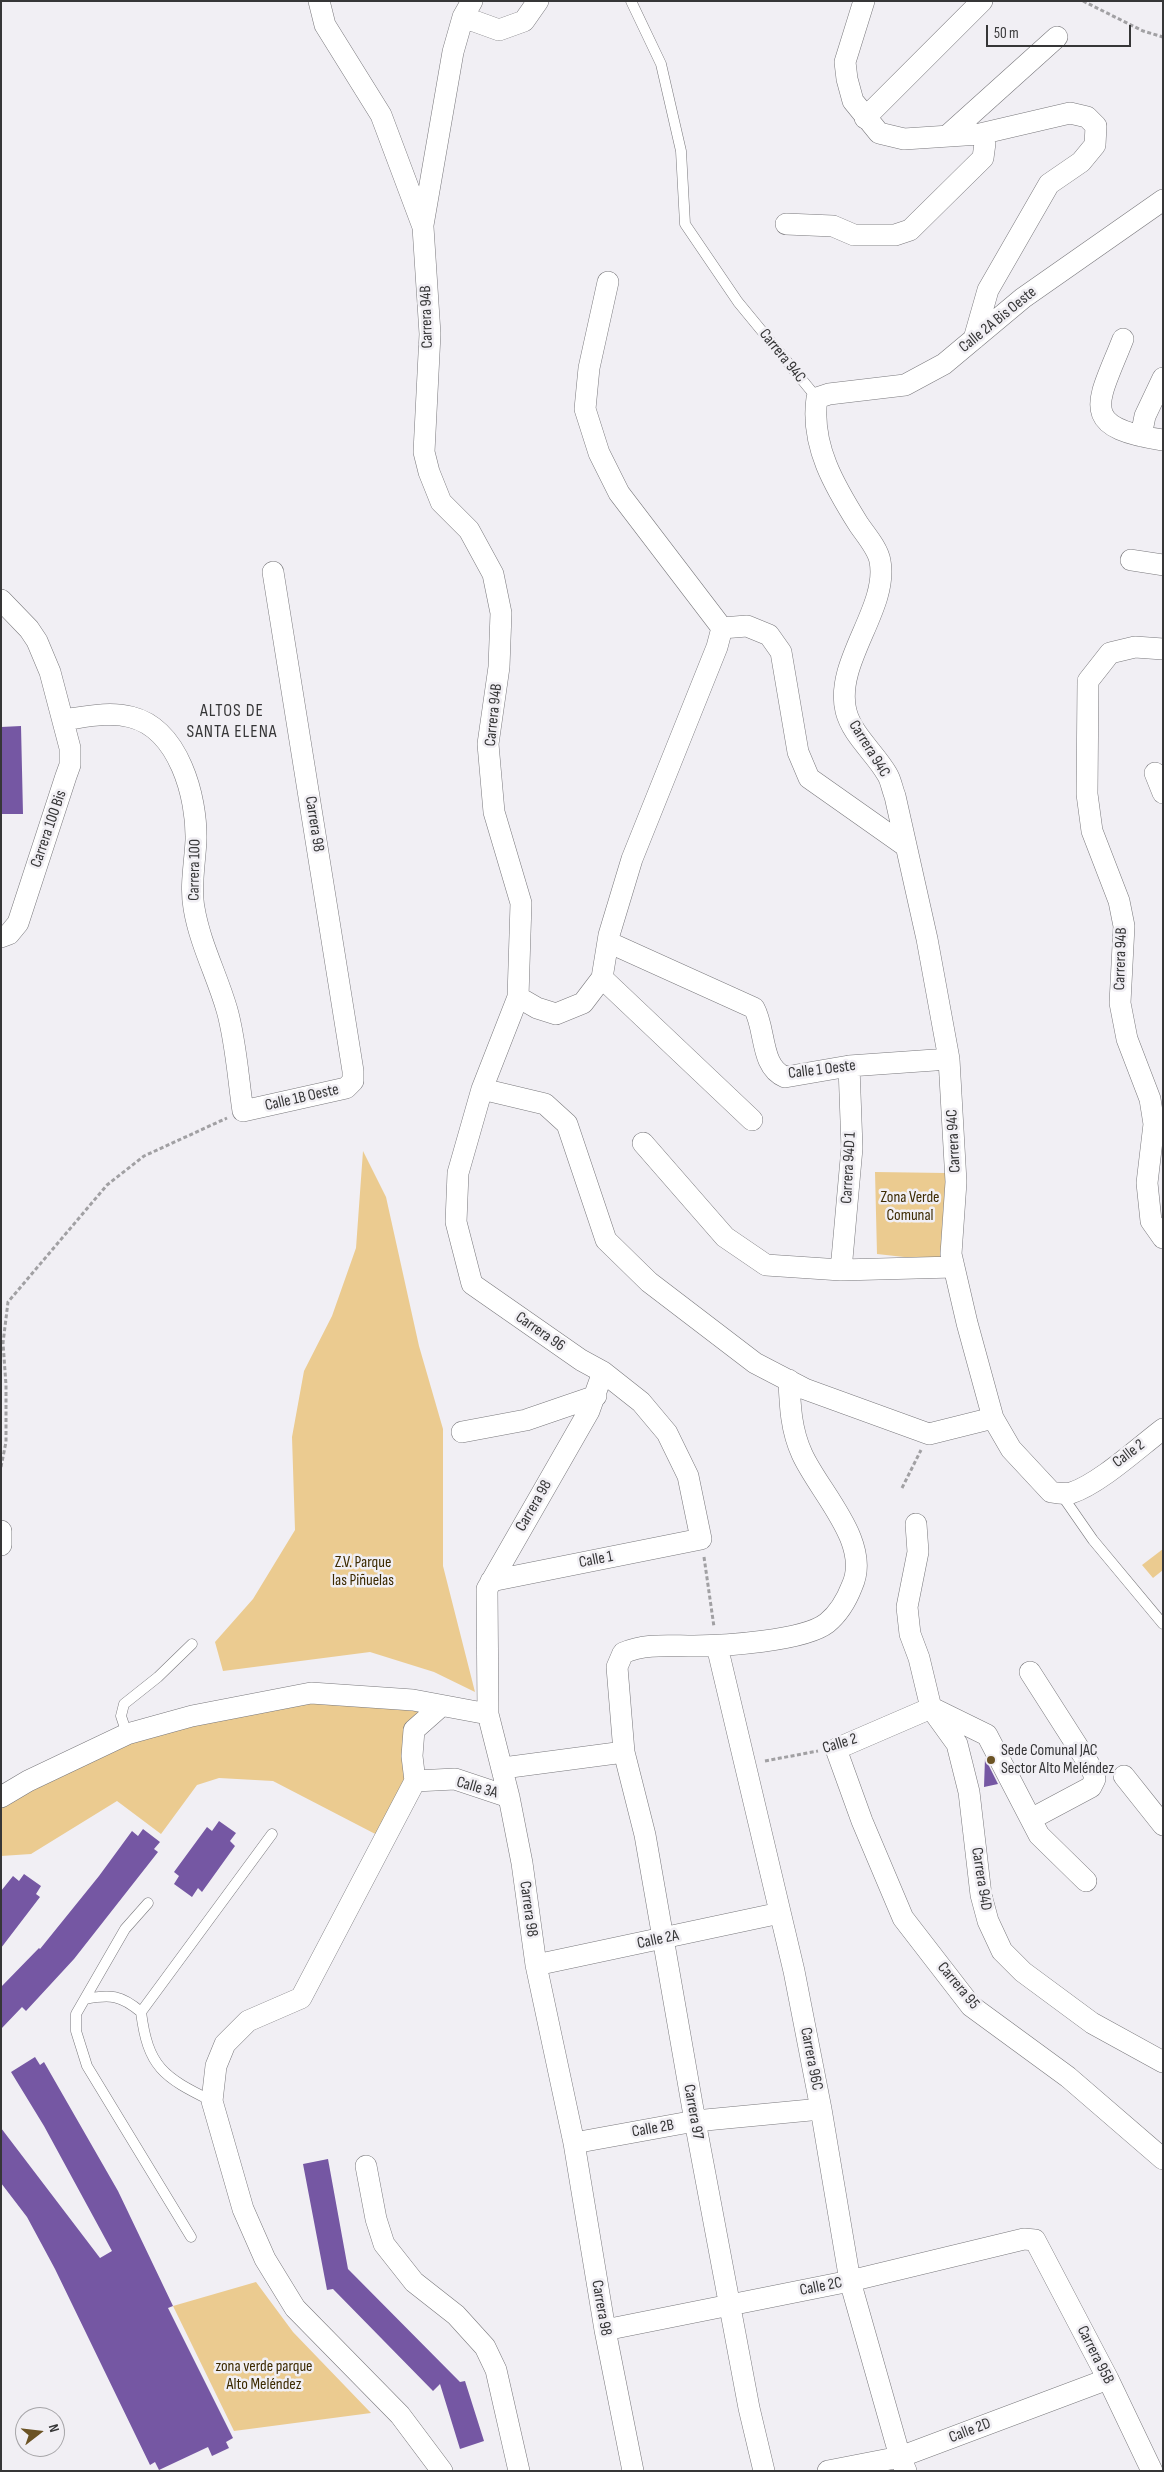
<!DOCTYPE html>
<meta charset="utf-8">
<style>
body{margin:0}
#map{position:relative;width:1164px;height:2472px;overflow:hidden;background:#f1eff4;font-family:"Sofia Sans Condensed",sans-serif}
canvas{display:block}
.frame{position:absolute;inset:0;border:2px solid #363637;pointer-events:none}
.north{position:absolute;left:15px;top:2407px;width:50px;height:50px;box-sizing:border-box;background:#f1eff4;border:1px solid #a6a5a8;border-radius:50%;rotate:74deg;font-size:14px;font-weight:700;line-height:20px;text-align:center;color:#363637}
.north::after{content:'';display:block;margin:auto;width:18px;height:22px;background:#6b5324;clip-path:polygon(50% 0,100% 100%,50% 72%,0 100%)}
.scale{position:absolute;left:986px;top:25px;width:145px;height:22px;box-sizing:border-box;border:2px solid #363637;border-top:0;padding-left:6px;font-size:15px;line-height:18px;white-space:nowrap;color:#363637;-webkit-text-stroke:4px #f1eff4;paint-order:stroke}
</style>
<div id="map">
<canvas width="1164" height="2472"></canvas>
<div class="frame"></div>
<div class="north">N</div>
<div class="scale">50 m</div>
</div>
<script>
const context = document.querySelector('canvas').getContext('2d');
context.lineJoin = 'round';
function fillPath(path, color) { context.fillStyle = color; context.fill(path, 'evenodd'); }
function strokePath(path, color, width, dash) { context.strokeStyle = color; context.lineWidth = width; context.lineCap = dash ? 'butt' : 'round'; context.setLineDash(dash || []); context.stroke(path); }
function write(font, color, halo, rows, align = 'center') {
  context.font = font + ' "Sofia Sans Condensed",sans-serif'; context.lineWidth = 5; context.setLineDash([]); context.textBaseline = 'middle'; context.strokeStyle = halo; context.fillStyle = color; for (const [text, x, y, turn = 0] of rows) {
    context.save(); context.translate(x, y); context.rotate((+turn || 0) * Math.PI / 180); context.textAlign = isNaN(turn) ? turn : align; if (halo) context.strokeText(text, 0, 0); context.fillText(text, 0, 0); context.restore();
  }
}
const green = new Path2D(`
 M363,1151L386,1197L419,1346L443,1429V1566L475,1692L434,1672L370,1652L223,1671L215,1642L253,1599L295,1530L292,1437L304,1371L332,1316L356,1248Z
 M875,1172L946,1173L940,1261L877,1254Z
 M1163,1549V1570L1153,1578L1142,1565Z
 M311,1695L436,1708L414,1729L413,1781L383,1838L273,1781L219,1778L197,1785L161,1834L117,1801L31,1854L1,1856V1801L121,1742Z
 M256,2282L293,2332L371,2413L234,2431L173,2306Z`);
const building = new Path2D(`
 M21,726L23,814H1V727Z
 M985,1758L998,1784L984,1787Z
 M219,1821L236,1833L230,1841L235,1846L202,1892L198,1888L192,1897L174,1884L179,1876L174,1872L207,1827L212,1831Z
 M143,1829L160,1842L154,1849L158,1852L74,1959L26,2011L22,2007L1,2029V1987L39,1948L40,1949L99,1876L132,1831L138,1836Z
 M24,1874L41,1886L36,1894L40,1897L1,1948V1891L13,1876L19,1881Z
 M35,2057L40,2065L44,2062L118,2191L173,2306L168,2308L233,2438L226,2442L229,2448L212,2456L208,2447L159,2470L155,2462L150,2465L55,2269L27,2217L1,2183V2128L100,2258L112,2251L44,2126L11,2072Z
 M328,2159L348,2269L460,2382L465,2381L484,2441L460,2449L440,2384L433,2391L333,2289L327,2290L303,2164Z`);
const path = new Path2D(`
 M1083,1L1143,31L1163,37
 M1,1467L6,1442V1385L3,1343L8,1302L107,1185L144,1156L227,1118
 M902,1488L921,1450
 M704,1557L714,1627
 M765,1761L818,1751`);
const service = new Path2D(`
 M631,1L661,64L681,151L685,224L738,302L817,398
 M1061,1494L1093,1540L1163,1624
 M127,1734L121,1716L124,1704L158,1677L192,1644
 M148,1903L125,1929L76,2014V2031L87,2066L191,2237
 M85,1999C110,1994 121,1995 141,2012C148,2067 163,2077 212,2101
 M141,2012L272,1834`);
const minor = new Path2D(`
 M319,1L325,25L381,115L423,227L430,334L424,452L429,472L441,502L469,530L493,574L501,613L499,667L488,744L494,812L521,903L518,997L482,1089L458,1173L456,1222L472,1284L581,1360L603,1372L641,1402L667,1433L688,1476L701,1539L491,1581
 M864,1L845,62L847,79L853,101L879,133L904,139L980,134L1070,113L1087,117L1096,126L1095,145L1081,162L1049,184L988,290L974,339
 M463,17L499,30L524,21L538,1
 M865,118L982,1
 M947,136L1057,37
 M1163,200L1023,298L944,364L905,385L829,394L817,398C810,445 835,487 859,525C866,535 878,549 880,561C889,608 834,662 846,711C852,735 875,753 887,774C891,780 892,789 895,796L927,939L949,1059L956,1182L951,1254L967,1323L993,1418L1011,1449L1051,1492C1057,1493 1065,1494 1071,1493C1099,1484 1138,1448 1163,1429
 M786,224L833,226L854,235H895L910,230L983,158L985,143L980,134
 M423,225L453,52L463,17L472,1
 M608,282L589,368L585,409L599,453L619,493L722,628
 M1123,339C1098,403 1076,427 1163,440
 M1141,436L1145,416L1163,378
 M1131,560L1163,565
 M1,600L29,629L37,641L50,672L70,748V765L66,776L18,923L9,934L1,937
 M722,628L747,626L769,635L781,652L798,752L809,778L904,845
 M1163,649L1135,647L1110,653L1088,681L1087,794L1092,831L1119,901L1124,926L1120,1003L1127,1039L1150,1099L1154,1124L1147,1183L1151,1221L1163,1238
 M63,720C85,717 109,711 131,717C179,729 197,797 196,840C195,863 190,886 194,908C200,944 217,975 227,1010C236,1042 238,1078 243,1111L346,1088L353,1081V1071L273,572
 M1155,773L1163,793
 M608,942L754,1008C766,1029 760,1067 785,1077L849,1066L949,1059
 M602,978L752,1120
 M518,997L537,1008L556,1014L583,1003L602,978L609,935L632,859L717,647L722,628
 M482,1089L545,1104L567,1124L606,1240L649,1282L755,1363L805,1389L929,1434L993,1418
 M643,1143L725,1237L766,1265L841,1270L954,1267
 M841,1270L852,1148L849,1066
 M603,1372L589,1411L487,1589L488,1714L509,1797L522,1863L536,1965L574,2143L605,2330L633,2471
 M462,1432L526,1420L596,1396
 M916,1524L918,1552L907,1607L910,1634L919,1658L931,1708L957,1744L969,1792L981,1895L988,1921L1002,1951L1023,1972L1092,2023L1163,2062
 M1,1531V1545
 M717,1646L794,1971L821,2109L850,2281L900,2457L906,2471
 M1030,1672L1092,1769L1095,1779L1091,1787L1031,1819
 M440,1707L414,1730L412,1756L415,1781L301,1998L248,2021L225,2044L216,2066L212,2101L243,2209L265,2259L295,2308L400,2415L442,2471
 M931,1708L836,1749L862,1821L903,1918L971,2006L1068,2077L1163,2159
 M934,1709L987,1735L1039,1835L1086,1881
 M503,1768L624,1752
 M1124,1776L1163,1825
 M415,1781L455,1779L509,1797
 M1,1797L28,1781L127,1734L192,1716L311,1693L413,1700L488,1714
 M536,1965L780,1913
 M574,2143L695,2121L821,2109
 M366,2166L376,2219L384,2244L414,2282L456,2315L485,2347L496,2370L519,2471
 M605,2330L850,2281L1024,2239L1035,2240L1108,2379L1152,2471
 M764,2471L749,2408L695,2121L645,1835L624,1752L617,1667L623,1653C646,1643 669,1646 694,1646C723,1646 804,1641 827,1623C838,1614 847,1599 852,1586C872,1543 819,1492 802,1454C791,1430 790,1406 789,1380
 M828,2471L900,2457L1108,2379`);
const markers = [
 [991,1760,5,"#6b5324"]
];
const streetNames = [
 ["Carrera 94B",427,317,-92],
 ["Calle 2A Bis Oeste",998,320,-39],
 ["Carrera 94C",782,356,51],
 ["Carrera 94B",494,715,-84],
 ["Carrera 94C",869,749,58],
 ["Carrera 98",314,824,81],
 ["Carrera 100 Bis",49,829,-71],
 ["Carrera 100",195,870,-89],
 ["Carrera 94B",1121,959,-88],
 ["Calle 1 Oeste",822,1070,-7],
 ["Calle 1B Oeste",302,1098,-13],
 ["Carrera 94C",954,1141,-93],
 ["Carrera 94D 1",849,1168,-87],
 ["Carrera 96",540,1332,35],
 ["Calle 2",1129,1454,-37],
 ["Carrera 98",534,1506,-60],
 ["Calle 1",596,1560,-11],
 ["Calle 2",840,1744,-17],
 ["Calle 3A",477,1788,16],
 ["Carrera 94D",981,1879,81],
 ["Carrera 98",528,1909,82],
 ["Calle 2A",658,1940,-12],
 ["Carrera 95",958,1986,50],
 ["Carrera 96C",811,2059,79],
 ["Carrera 97",693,2112,80],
 ["Calle 2B",653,2129,-10],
 ["Calle 2C",821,2287,-11],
 ["Carrera 98",601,2308,80],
 ["Carrera 95B",1095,2355,63],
 ["Calle 2D",970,2431,-21]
];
const parkNames = [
 ["Zona Verde",910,1198],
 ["Comunal",910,1216],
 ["Z.V. Parque",363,1563],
 ["las Piñuelas",363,1581],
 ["zona verde parque",264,2367],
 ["Alto Meléndez",264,2385]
];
const poiNames = [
 ["Sede Comunal JAC",1001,1751],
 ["Sector Alto Meléndez",1001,1769]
];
const neighbourhoodNames = [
 ["ALTOS DE",232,711],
 ["SANTA ELENA",232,732]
];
fillPath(green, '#ebcb90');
fillPath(building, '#7557a3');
strokePath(service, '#79787c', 11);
strokePath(minor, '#79787c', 22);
strokePath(path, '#a1a0a3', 3, [4, 2.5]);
strokePath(service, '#fff', 10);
strokePath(minor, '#fff', 21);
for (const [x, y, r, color] of markers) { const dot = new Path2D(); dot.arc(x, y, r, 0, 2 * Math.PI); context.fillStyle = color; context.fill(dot); strokePath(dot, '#f1eff4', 2); }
write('16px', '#363637', '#f1eff4', streetNames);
write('16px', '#3c2a01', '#f1eff4', parkNames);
write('16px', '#363637', '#f1eff4', poiNames, 'left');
context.letterSpacing = '1px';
write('18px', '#363637', '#f1eff4', neighbourhoodNames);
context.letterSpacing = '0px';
</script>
